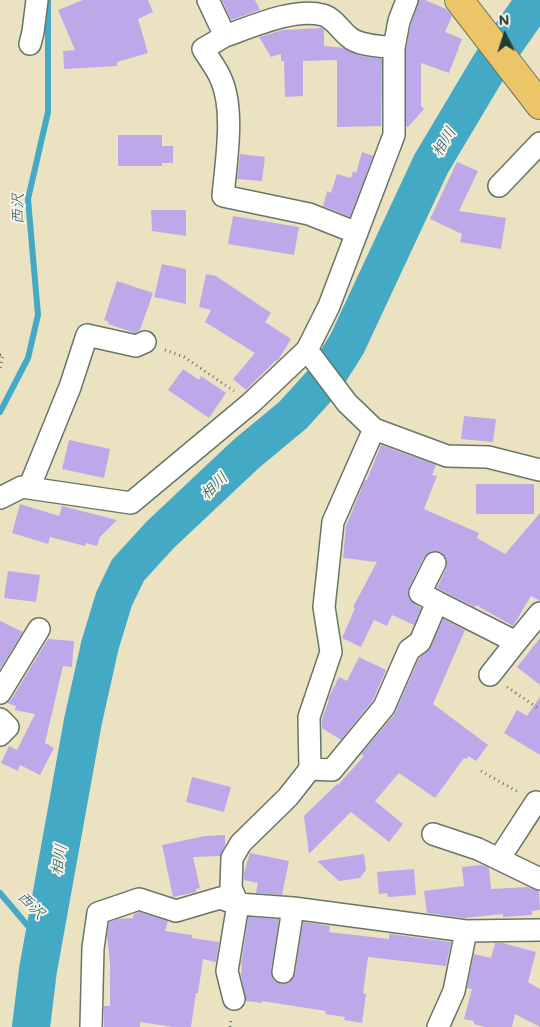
<!DOCTYPE html>
<meta charset="utf-8">
<style>
body{margin:0}
#map{position:relative;width:540px;height:1027px;overflow:hidden;background:#ebe2c2;font-family:Mali,sans-serif}
canvas{display:block}
.north{position:absolute;left:480px;top:10px;width:50px;height:50px;-webkit-text-stroke:4px #f7f3e8;paint-order:stroke;rotate:356deg;font-size:14px;font-weight:700;line-height:20px;text-align:center;color:#1f3d34}
.north::after{content:'';display:block;margin:auto;width:18px;height:22px;background:#1f3d34;clip-path:polygon(50% 0,100% 100%,50% 72%,0 100%)}
</style>
<div id="map">
<canvas width="540" height="1027"></canvas>
<div class="north">N</div>
</div>
<script>
const context = document.querySelector('canvas').getContext('2d');
context.lineJoin = 'round';
function strokePath(path, color, width, dash) { context.strokeStyle = color; context.lineWidth = width; context.lineCap = dash ? 'butt' : 'round'; context.setLineDash(dash || []); context.stroke(path); }
function fillPath(path, color) { context.fillStyle = color; context.fill(path, 'evenodd'); }
function write(font, color, halo, rows, align = 'center') {
  context.font = font + ' Mali,"Klee One",sans-serif'; context.lineWidth = 4; context.setLineDash([]); context.textBaseline = 'middle'; context.strokeStyle = halo; context.fillStyle = color; for (const [text, x, y, turn = 0] of rows) {
    context.save(); context.translate(x, y); context.rotate((+turn || 0) * Math.PI / 180); context.textAlign = isNaN(turn) ? turn : align; if (halo) context.strokeText(text, 0, 0); context.fillText(text, 0, 0); context.restore();
  }
}
const stream = new Path2D(`
 M0,412L28,358L38,315L28,199L48,112V0
 M0,893L28,926L44,935`);
const river = new Path2D(`
 M31,1027L38,970L83,721L100,645L114,599L128,570L160,535L246,454L293,415L323,382L347,344L431,164L490,65L535,0`);
const building = new Path2D(`
 M83,0H148L153,12L138,19L148,53L117,62V66L64,69L63,51L75,50L58,10Z
 M222,0H255L260,10L231,20Z
 M419,0H425L446,9L452,16L445,32L462,39L449,73L421,63V106L424,109L408,127L406,126V49L411,24Z
 M322,28L324,30V46L344,48L361,56L382,59L381,126L337,127V60L303,61V96L285,97L284,61H281V54L271,57L259,37L283,30Z
 M118,135H162V146H173V163H162V166H118Z
 M362,152L373,156L350,217L323,206L327,191L331,193L337,174L351,178L353,171L356,173Z
 M240,154L265,157L262,181L237,179Z
 M457,162L478,171L459,211L506,218L501,249L460,242L462,234L430,219Z
 M151,210H186V236L152,231Z
 M233,216L299,227L294,255L228,244Z
 M162,264L186,269V304L154,297Z
 M206,274L216,276L271,313L265,322L291,339L278,360L275,361L246,390L233,379L255,353L205,322L211,310L199,307Z
 M117,281L153,293L140,330L135,333L108,324L109,322L104,320Z
 M183,369L199,380L201,376L226,393L209,418L168,390Z
 M464,416L496,419L493,442L461,439Z
 M69,440L110,449L104,478L62,469Z
 M381,445L436,465L432,475L437,476L424,509L479,533L477,538L505,554L540,513V601L531,596L513,626L476,605L475,607L437,588L446,569L447,562L446,557L441,552L434,551L429,552L424,557L409,588L408,593L409,599L421,608L414,625L392,615L387,626L374,620L361,647L342,638L355,608L353,607L377,562L343,558L346,526L365,480H367Z
 M476,484H534V514H476Z
 M20,504L59,516L62,506L117,520L100,537L97,546L86,543L85,546L50,537L48,544L12,533Z
 M8,571L40,575L36,602L4,598Z
 M443,619L465,630L433,704L488,745L476,761L469,756L466,759L464,758L435,798L399,773L375,801L403,824L389,842L351,812L309,854L304,816L337,784L338,785L364,756L361,754L394,715L419,658L431,647Z
 M0,621L23,632L0,669Z
 M540,638V685L517,667Z
 M48,639L74,641L72,667L63,666L45,743L54,748L40,775L20,765L18,771L1,763L9,746L17,750L35,714L15,710L16,706L7,703L11,700Z
 M359,657L386,670L373,700L341,740L322,728V719L329,700L328,699L339,677L347,681Z
 M540,697V755L504,733L517,710L527,716Z
 M192,777L231,787L224,812L186,802Z
 M225,835V845L220,856L193,857L200,888L196,889V892L173,897L162,845L205,836Z
 M250,853L289,861L282,895L256,893L258,883L244,880V873Z
 M364,854L366,870L360,878L339,881L317,861Z
 M482,865L489,868L491,889L528,887L539,891L540,910L532,911V915L503,917V914L464,918L427,913L424,891L464,886L462,867Z
 M414,869L416,895L388,897L387,893L379,894L377,872Z
 M139,912L168,921L165,931L192,935V938L219,942L216,962L203,959L198,993H196L191,1027H173L140,1022V1027H104V1006H110V963L107,935L109,922L118,919L133,918L134,914Z
 M248,917L279,919L271,971L272,977L275,981L282,984L288,983L292,980L295,974L303,922L330,926L329,932L389,939V934L451,942L446,966L368,957L363,993L366,994L362,1023L344,1020L345,1017L325,1014L326,1011L262,1001V1003L246,1001L241,975L242,966H241Z
 M495,943H503L536,952L528,982L540,989V1027L515,1014L512,1027H485L474,1024V1021L464,1019L472,989L467,988L474,954L491,958Z`);
const path = new Path2D(`
 M165,350L184,357L234,391
 M0,355H3L0,369
 M507,687L538,708
 M481,771L518,792
 M230,1027L231,1018`);
const minor = new Path2D(`
 M208,0L225,36L203,49C209,59 217,69 221,79C235,110 226,162 223,196L309,214L357,233
 M225,36C251,27 295,7 323,15C334,18 340,30 349,37C359,46 380,46 394,48
 M30,44L33,32L37,0
 M499,186L540,143
 M307,350L347,403L374,429L447,456L488,457L540,470
 M29,488L70,387L87,335L136,346L145,342
 M0,498L22,487L131,503L251,403L307,350L329,306L394,135V48L399,21L407,0
 M435,563L420,593L437,602
 M490,675L516,642
 M0,693L39,629
 M0,719L8,727L0,735
 M310,769L309,717L331,652L324,607L333,522L374,429
 M433,834L478,849L540,879
 M499,859L536,802
 M283,972L293,908
 M234,999L227,971L238,904L231,888L232,858L241,843L288,797L310,769L332,770L384,707L409,650L420,642L437,602L516,642L540,613
 M91,1027L93,948L98,913L139,899L176,911L220,898L238,904L293,908L466,931L540,930
 M438,1027L454,991L466,931`);
const major = new Path2D(`
 M459,0L540,105`);
const waterNames = [
 ["相川",444,142,-59],
 ["西沢",18,209,-90],
 ["相川",214,486,-44],
 ["相川",59,860,-80],
 ["西沢",31,905,45]
];
strokePath(stream, '#44a9c4', 6);
strokePath(river, '#44a9c4', 38);
fillPath(building, '#bda9ea');
strokePath(minor, '#676', 24);
strokePath(major, '#676', 30);
strokePath(path, '#676', 3, [1, 4]);
strokePath(minor, '#fff', 21);
strokePath(major, '#edc569', 28);
write('italic 16px', '#2a5d5f', '#f7f3e8', waterNames);
</script>
